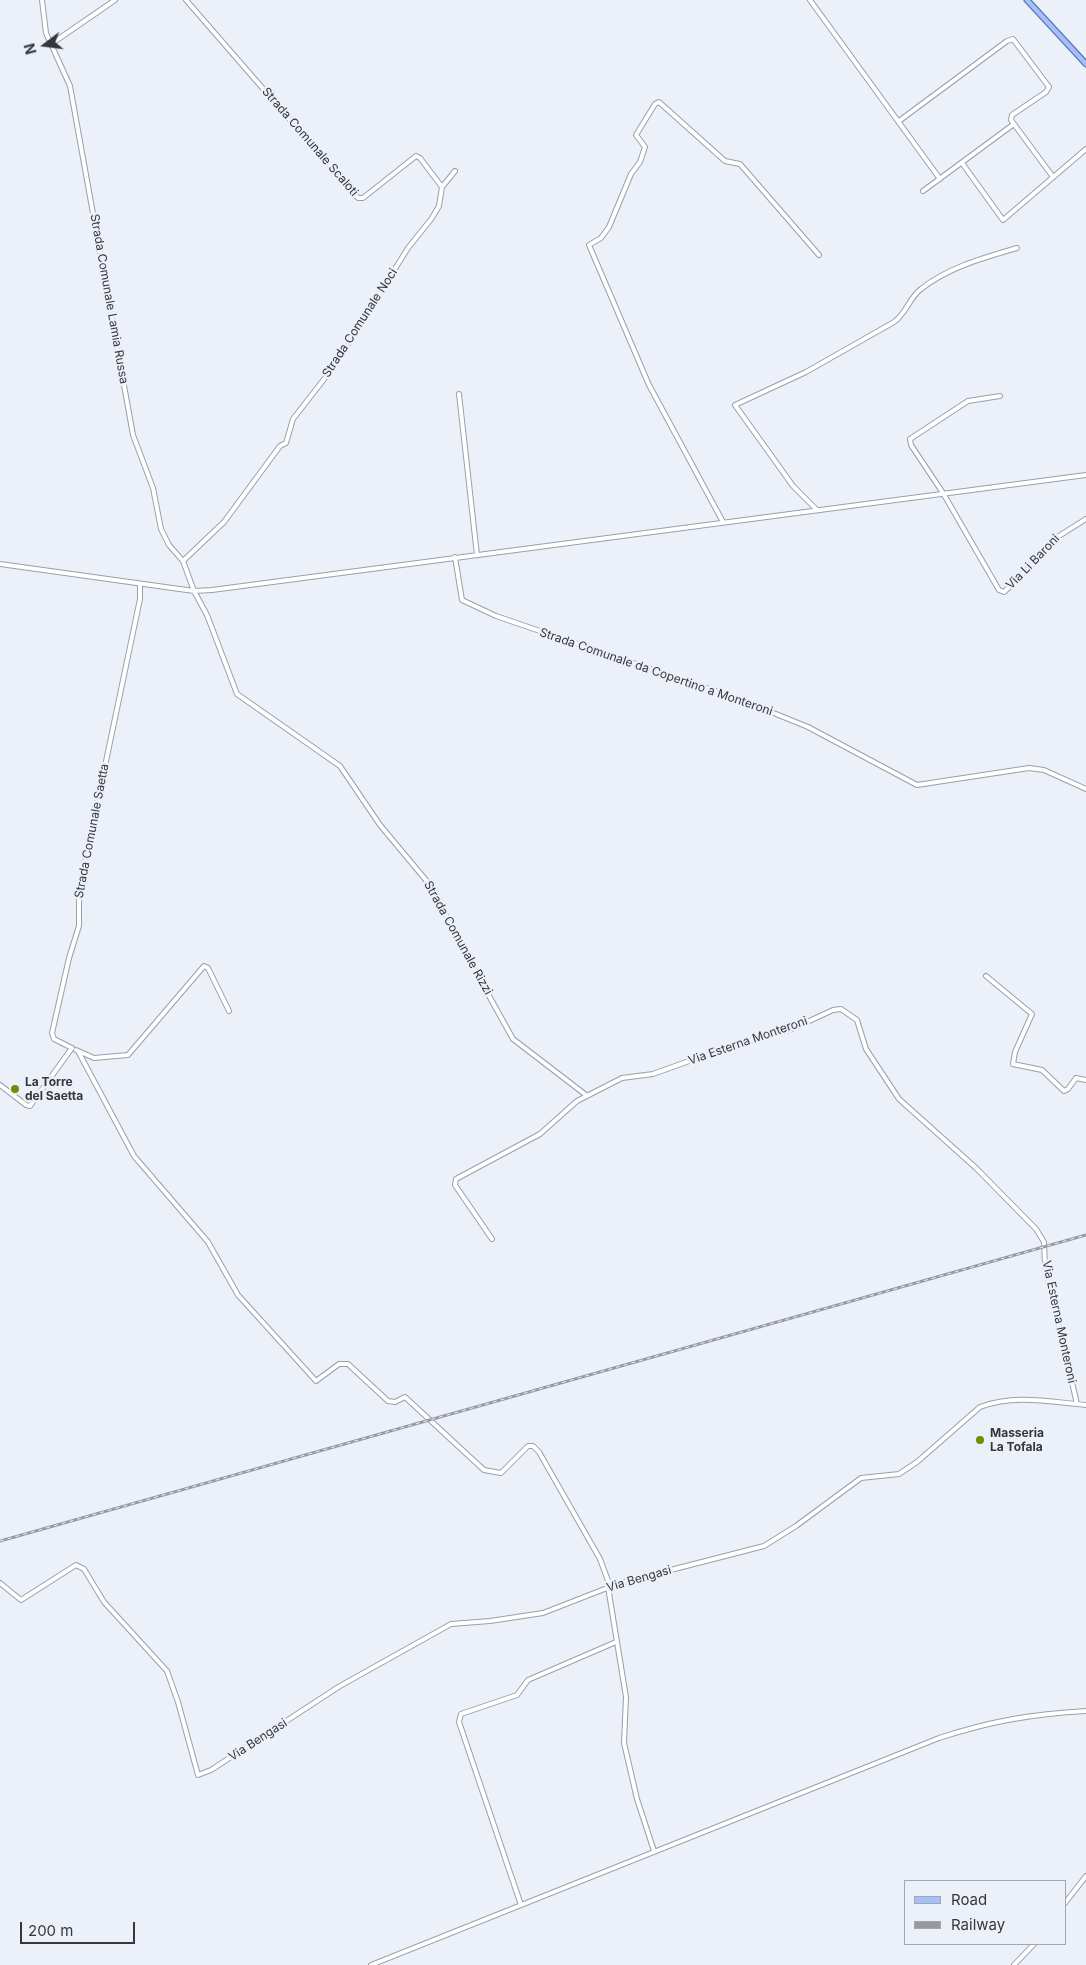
<!DOCTYPE html>
<style>
body{margin:0}
#map{position:relative;width:1086px;height:1965px;overflow:hidden;background:#ecf0f9;font-family:Inter,sans-serif}
canvas{display:block}
.legend{position:absolute;left:904px;top:1880px;width:162px;height:65px;box-sizing:border-box;background:#ecf0f9;border:1px solid #a3a6ad;margin:0;padding:6px 9px;list-style:none;font-size:15px;color:#35373b}
.legend li{display:flex;align-items:center;gap:10px;height:25px}
.legend b{width:25px;border:1px solid #a3a6ad}
.north{position:absolute;left:20px;top:20px;width:50px;height:50px;-webkit-text-stroke:4px #ecf0f9;paint-order:stroke;rotate:255deg;font-size:14px;font-weight:700;line-height:20px;text-align:center;color:#35373b}
.north::after{content:'';display:block;margin:auto;width:18px;height:22px;background:#35373b;clip-path:polygon(50% 0,100% 100%,50% 72%,0 100%)}
.scale{position:absolute;left:20px;top:1922px;width:115px;height:22px;box-sizing:border-box;border:2px solid #35373b;border-top:0;padding-left:6px;font-size:15px;line-height:18px;white-space:nowrap;color:#35373b;-webkit-text-stroke:4px #ecf0f9;paint-order:stroke}
</style>
<div id="map">
<canvas width="1086" height="1965"></canvas>
<ul class="legend">
<li><b style="height:6px;background:#a5bff9"></b>Road</li>
<li><b style="height:6px;background:#9699a0"></b>Railway</li>
</ul>
<div class="north">N</div>
<div class="scale">200 m</div>
</div>
<script>
const context = document.querySelector('canvas').getContext('2d');
context.lineJoin = 'round';
function strokePath(path, color, width, dash) { context.strokeStyle = color; context.lineWidth = width; context.lineCap = dash ? 'butt' : 'round'; context.setLineDash(dash || []); context.stroke(path); }
function write(font, color, halo, rows, align = 'center') {
  context.font = font + ' Inter,sans-serif'; context.lineWidth = 5; context.setLineDash([]); context.textBaseline = 'middle'; context.strokeStyle = halo; context.fillStyle = color; for (const [text, x, y, turn = 0] of rows) {
    context.save(); context.translate(x, y); context.rotate((+turn || 0) * Math.PI / 180); context.textAlign = isNaN(turn) ? turn : align; if (halo) context.strokeText(text, 0, 0); context.fillText(text, 0, 0); context.restore();
  }
}
const minor = new Path2D(`
 M42,0L46,33L70,86L133,435L153,488L161,529L169,545L183,561L194,591L207,615L237,694L340,766L380,825L435,891L453,931L513,1039L586,1095
 M186,0L358,198H363L416,156L420,158L442,187
 M810,0L940,179
 M51,44L115,0
 M899,121L1007,41L1013,39L1049,87L1046,92L1012,115L1011,120L1053,177
 M962,163L1003,220L1086,149
 M923,191L1014,124
 M459,394L477,555
 M1000,396L968,401L910,439L911,445L943,493L999,590L1004,592L1040,557L1051,541L1086,519
 M817,510L793,486L735,405L806,372L894,322C906,314 909,298 921,289C949,267 983,258 1017,248
 M723,522L649,385L589,245L601,238L609,227L631,174L640,162L645,147L636,135L655,104L659,102L725,161L740,164L819,255
 M455,557L462,600L496,616L739,699L808,727L917,785L1029,768L1044,770L1086,789
 M183,561L224,522L280,446L286,443L293,419L335,365L408,248L432,218L439,206L442,187L455,171
 M0,564L194,591L212,590L1086,475
 M986,976L1032,1014L1015,1052L1013,1064L1042,1070L1064,1091L1068,1089L1076,1078L1086,1080
 M76,1050L94,1058L128,1055L204,966L208,968L229,1011
 M78,1051L134,1156L208,1242L238,1295L316,1381L339,1364H348L388,1401L395,1402L405,1397L484,1470L501,1473L528,1446H533L539,1452L600,1559L610,1586
 M0,1085L26,1105L30,1106L72,1048L54,1039L52,1033L69,958L79,926V890L140,599V584
 M492,1239L455,1185L456,1179L540,1134L577,1101L622,1078L653,1074L728,1047L792,1029L833,1010L841,1009L857,1020L866,1049L899,1099L976,1168L1036,1229L1044,1242L1045,1266L1077,1404
 M0,1583L21,1600L76,1565L84,1569L104,1602L167,1671L178,1702L198,1775L211,1770L340,1686L451,1624L490,1621L543,1613L620,1583L764,1546L796,1526L861,1478L899,1474L917,1462L980,1407C1015,1394 1050,1402 1086,1405
 M608,1587L626,1697L624,1743L637,1799L654,1851
 M1065,1903L1086,1876
 M521,1905L459,1722L461,1714L517,1695L528,1680L616,1642
 M371,1965L939,1738C991,1721 1032,1714 1086,1711
 M1014,1965L1034,1944`);
const major = new Path2D(`
 M1027,0L1086,64`);
const rail = new Path2D(`
 M0,1541L1086,1235`);
const markers = [
 [15,1089,5,"#718d07"],
 [980,1440,5,"#718d07"]
];
const streetNames = [
 ["Strada Comunale Scaloti",310,142,49],
 ["Strada Comunale Lamia Russa",109,299,80],
 ["Strada Comunale Noci",360,323,-57],
 ["Via Li Baroni",1033,562,-46],
 ["Strada Comunale da Copertino a Monteroni",656,672,19],
 ["Strada Comunale Saetta",92,831,-79],
 ["Strada Comunale Rizzi",458,938,61],
 ["Via Esterna Monteroni",748,1041,-19],
 ["Via Esterna Monteroni",1059,1322,78],
 ["Via Bengasi",639,1579,-16],
 ["Via Bengasi",258,1740,-33]
];
const poiNames = [
 ["La Torre",25,1082],
 ["del Saetta",25,1096],
 ["Masseria",990,1433],
 ["La Tofala",990,1447]
];
strokePath(minor, '#9b9fa8', 6);
strokePath(major, '#5774b4', 7);
strokePath(minor, '#fff', 4);
strokePath(major, '#a5bff9', 4.5);
strokePath(rail, '#9699a0', 3);
strokePath(rail, '#ecf0f9', 1, [4]);
for (const [x, y, r, color] of markers) { const dot = new Path2D(); dot.arc(x, y, r, 0, 2 * Math.PI); context.fillStyle = color; context.fill(dot); strokePath(dot, '#ecf0f9', 2); }
write('12px', '#35373b', '#ecf0f9', streetNames);
write('bold 12px', '#35373b', '#ecf0f9', poiNames, 'left');
</script>
